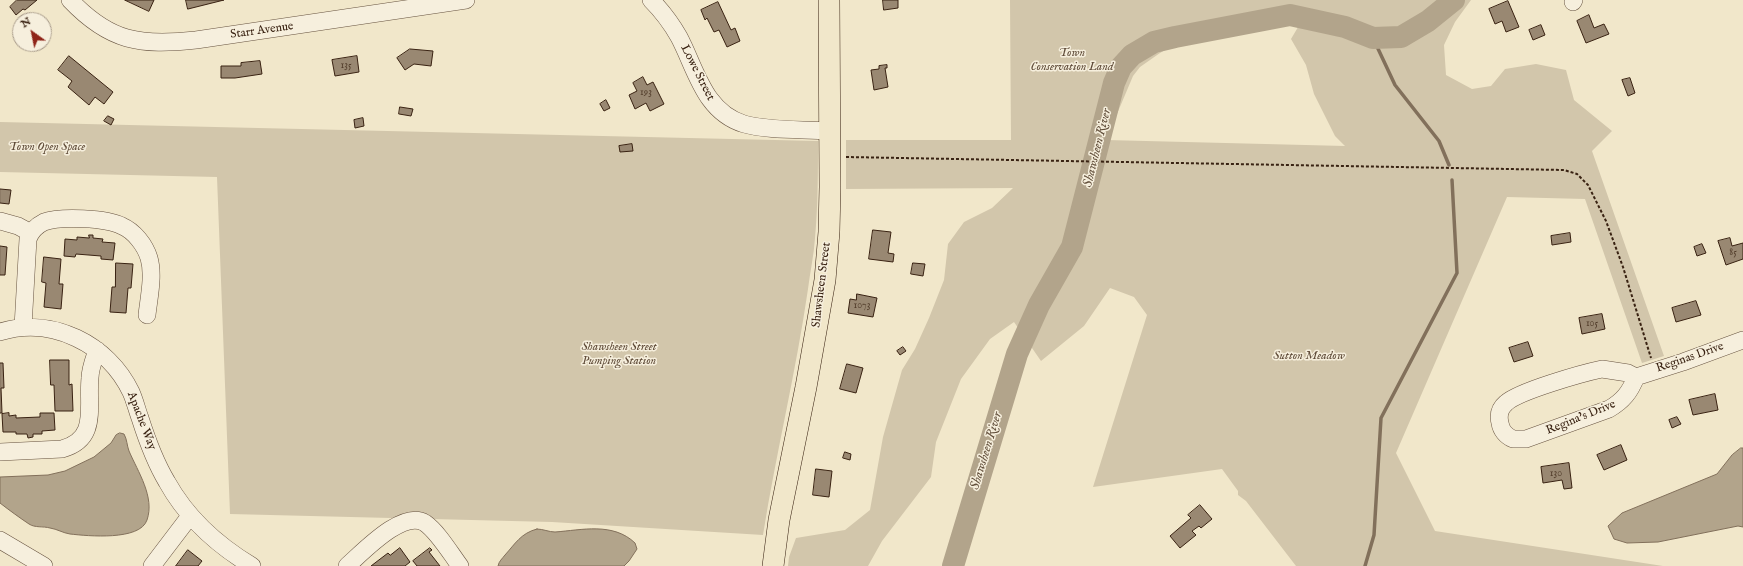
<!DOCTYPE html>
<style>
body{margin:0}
#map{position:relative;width:1743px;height:566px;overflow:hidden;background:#f1e7ca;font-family:"IM FELL English",serif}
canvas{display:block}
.north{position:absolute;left:12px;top:12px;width:40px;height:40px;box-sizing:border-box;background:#f6efdd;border:1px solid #aa9d8c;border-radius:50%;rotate:327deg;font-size:11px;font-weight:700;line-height:16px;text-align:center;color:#392212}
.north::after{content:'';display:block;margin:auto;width:14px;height:18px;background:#8f2418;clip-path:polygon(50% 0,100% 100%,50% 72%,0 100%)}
</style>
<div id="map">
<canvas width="1743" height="566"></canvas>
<div class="north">N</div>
</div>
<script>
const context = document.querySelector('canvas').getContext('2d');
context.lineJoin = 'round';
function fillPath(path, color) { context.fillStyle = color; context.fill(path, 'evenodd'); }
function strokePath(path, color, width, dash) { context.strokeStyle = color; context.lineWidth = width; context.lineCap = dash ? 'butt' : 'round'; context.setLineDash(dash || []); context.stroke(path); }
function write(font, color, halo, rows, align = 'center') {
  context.font = font + ' "IM FELL English",serif'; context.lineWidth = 3; context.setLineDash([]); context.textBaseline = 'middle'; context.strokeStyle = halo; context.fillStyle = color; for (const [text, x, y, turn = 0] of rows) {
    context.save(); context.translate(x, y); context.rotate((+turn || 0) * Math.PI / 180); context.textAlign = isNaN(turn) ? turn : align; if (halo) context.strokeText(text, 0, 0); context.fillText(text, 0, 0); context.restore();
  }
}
const green = new Path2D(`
 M1010,0H1471L1455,22L1444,45L1446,75L1472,89L1491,86L1505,69L1536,64L1566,70L1574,100L1612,131L1592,151L1664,356L1642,363L1585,199L1507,197L1396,453L1435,531L1663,566H1296L1246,501L1238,495V491L1222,469L1093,487L1147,315L1134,297L1110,288L1084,326L1041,361L1014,322L990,339L961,379L936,442L931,477L882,541L868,566H788L789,557L796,538L845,530L870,510L883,437L902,370L915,349L929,318L944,280L948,244L964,222L992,208L1013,188L846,189V140H1011ZM1289,13L1304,17L1291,39L1306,65L1314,94L1335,136L1345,146L1106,140L1133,76L1140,67L1160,53L1190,35L1209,33L1264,16L1274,14Z
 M0,122L818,141C818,173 818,206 815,238C814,255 810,272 808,289C796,372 776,453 763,535L552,522L230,514L217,177L0,172Z`);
const water = new Path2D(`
 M120,433L124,434C127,439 127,446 129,451C138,472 155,497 147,520C140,541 88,536 70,534C63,533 57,529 50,528C43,526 35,528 29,524C20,518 9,510 0,503V477L48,475L65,471L94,457L111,443L116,435Z
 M1741,448H1743V527L1738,526L1658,542L1627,543L1614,539L1608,526L1622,513L1717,474L1732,455Z
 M537,529C543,529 549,532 555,532C582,530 613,522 635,543L637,549L629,561L624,566H498C499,561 502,559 505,555C515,544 521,533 537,529Z`);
const stream = new Path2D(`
 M1373,38L1395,85L1439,141L1449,165
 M1365,566L1374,535L1381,418L1457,273L1452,180`);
const river = new Path2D(`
 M953,566L1017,354L1039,305L1072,247L1114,83L1121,67L1132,55L1154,42L1175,37L1290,15L1345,27L1373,38L1401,37L1428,21L1454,0`);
const building = new Path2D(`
 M17,0H37L25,10L23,9L16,15L10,7Z
 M125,0H154L149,11Z
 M186,0H224L188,9Z
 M883,0H898V8L884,10Z
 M1508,1L1519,27L1506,32L1502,21L1495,24L1489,9Z
 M718,2L731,30L735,28L740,41L727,47L719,30L714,32L707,18L705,20L701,10Z
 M1589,15L1594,28L1604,24L1609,34L1586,43L1577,21Z
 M1541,25L1545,35L1533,40L1529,30Z
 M410,49L433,51L431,66L414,64L405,70L397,58Z
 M69,56L113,92L104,104L95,97L89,105L68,87L72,81L58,70Z
 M357,56L359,72L335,76L332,60Z
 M260,61L262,74L235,78H221V66H241V63Z
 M887,65V68H885L888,87L874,90L871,70L879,69V66Z
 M643,77L647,85L653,82L664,104L650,111L646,103L635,109L629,95L637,91L633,83Z
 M1630,78L1635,93L1628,96L1622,80Z
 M606,100L610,108L604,111L600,104Z
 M400,107L413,109L411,116L399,114Z
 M108,116L114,119L111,125L104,121Z
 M363,118L364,126L355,128L354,120Z
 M632,144L633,151L620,152L619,146Z
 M0,189L11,190L9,204L0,203Z
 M873,230L891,232L888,253L894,254L893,262L869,259Z
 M1570,233L1571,242L1552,245L1551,236Z
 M89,235H93V238L103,239L102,242L115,243L113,260L101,259V256L76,254L75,257L64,256L65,239L77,240V237L89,238Z
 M1730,238L1732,246L1743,243V259L1726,265L1718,241Z
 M1702,244L1706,253L1697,256L1694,247Z
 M0,246L7,247L5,275H0Z
 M44,257L61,259L59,284H63L61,309L44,307L46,283L42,282Z
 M116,263L133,264L131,288H128L126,313L110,312L112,287H115Z
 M913,263L925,264L923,276L911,274Z
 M857,294L877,298L873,317L848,313L850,299L856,300Z
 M1696,301L1701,315L1676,322L1672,308Z
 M1602,314L1605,329L1582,334L1579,318Z
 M1528,342L1533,356L1514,362L1509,348Z
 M903,347L906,351L900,355L897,351Z
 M50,360H69V385L72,384L73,411H55L54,385H51Z
 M0,363H3L4,388H1L2,413H0Z
 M847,364L863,368L856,393L840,389Z
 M1715,394L1718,410L1693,415L1689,400Z
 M9,413V416L16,415V418L40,417V413H54L55,430L42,431V434H33V437L28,438L27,434H16V432H3L2,414Z
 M1677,417L1681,424L1672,428L1669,420Z
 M1621,445L1627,460L1604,470L1597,455Z
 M845,452L851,454L850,460L843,458Z
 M1569,463L1572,488L1564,489L1562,480L1543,483L1541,467Z
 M816,469L832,471L829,497L813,495Z
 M1200,505L1212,519L1201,528L1199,526L1192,531L1196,535L1180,548L1170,536L1191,518L1188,515Z
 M400,548L410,562L405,566H371L388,553L390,555Z
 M430,548L432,550L429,552L440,566H417L413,561Z
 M188,550L202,561L198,566H176Z`);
const path = new Path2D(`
 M846,157L1564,170L1577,174L1588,185L1606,221L1623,267L1651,358`);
const minor = new Path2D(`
 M70,0C110,42 140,46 196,40L466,0
 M651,0C662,11 671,23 679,37C696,69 704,112 744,124C768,131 804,129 829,131
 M1573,2L1574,0
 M0,221L18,226L31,233
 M23,327L28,239C31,231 36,226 44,222C60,216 107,218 122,226C134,231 145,245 149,258C154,275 149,297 147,315
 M0,332C52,316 108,344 131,392C135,401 137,410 140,418C147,440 155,462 167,482C187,518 217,545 252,566
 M1602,369L1628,373L1636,377C1630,392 1623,401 1609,409L1526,439H1513C1506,436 1501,430 1500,423C1498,415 1500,408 1506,403C1519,391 1583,373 1602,369Z
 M1636,377L1683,362L1743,340
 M0,452L62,449C99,439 87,407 90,378C90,369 94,359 97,350
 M0,540L44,566
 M152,566L190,516
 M347,566C363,552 403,509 425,523C438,532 451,554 460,566`);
const major = new Path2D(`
 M773,566L779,520L806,387L825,280L829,232L830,187L829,0`);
const numberNames = [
 ["135",346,66],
 ["193",646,93],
 ["85",1733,253],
 ["1073",862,306],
 ["105",1592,324],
 ["130",1556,474]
];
const streetNames = [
 ["Starr Avenue",262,31,-8],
 ["Lowe Street",697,73,63],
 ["Shawsheen Street",822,285,-83],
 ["Reginas Drive",1690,358,-19],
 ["Regina's Drive",1581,418,-22],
 ["Apache Way",141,421,69]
];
const parkNames = [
 ["Town",1072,54],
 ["Conservation Land",1072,68],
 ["Town Open Space",47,148],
 ["Shawsheen Street",619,348],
 ["Pumping Station",619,362],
 ["Sutton Meadow",1309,357]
];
const waterNames = [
 ["Shawsheen River",1098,148,-76],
 ["Shawsheen River",987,451,-73]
];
fillPath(green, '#d2c6ab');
fillPath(water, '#b2a48b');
strokePath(water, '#82705b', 1);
strokePath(stream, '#82705b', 3.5);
strokePath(river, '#b2a48b', 22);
fillPath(building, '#998872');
strokePath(building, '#392212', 1);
strokePath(minor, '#675340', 18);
strokePath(major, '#392212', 22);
strokePath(path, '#392212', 2, [3, 2]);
strokePath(minor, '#f6efdd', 17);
strokePath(major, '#f1e7ca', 21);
write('10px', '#513c2a', null, numberNames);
write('12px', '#392212', '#f6efdd', streetNames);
write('italic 12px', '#5f4b38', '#f6efdd', parkNames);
write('italic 13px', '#63503c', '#f6efdd', waterNames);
</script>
